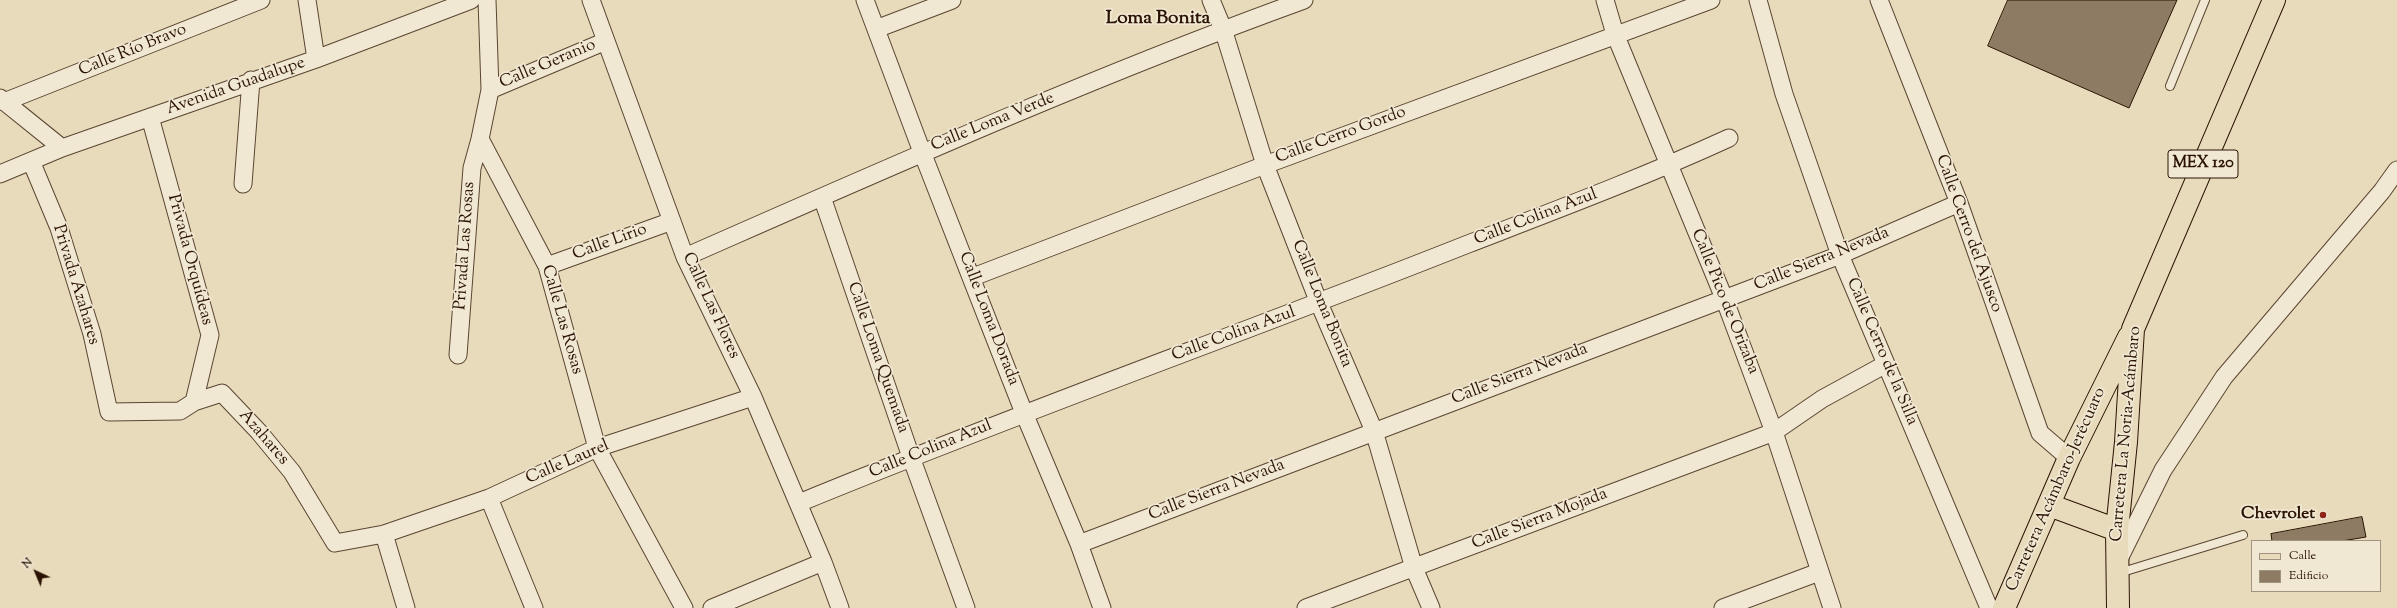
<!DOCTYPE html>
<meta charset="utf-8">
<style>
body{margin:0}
#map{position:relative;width:2397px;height:608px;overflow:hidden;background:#e8dbbb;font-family:"Sorts Mill Goudy",serif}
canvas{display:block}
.legend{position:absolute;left:2251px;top:540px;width:130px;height:52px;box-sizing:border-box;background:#f0e8d3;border:1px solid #a19380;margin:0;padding:5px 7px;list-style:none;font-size:12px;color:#2b1303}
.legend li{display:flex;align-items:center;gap:8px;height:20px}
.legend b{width:20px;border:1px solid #a19380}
.north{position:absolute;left:16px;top:552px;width:40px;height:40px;-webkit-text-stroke:3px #f0e8d3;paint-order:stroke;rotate:316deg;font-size:11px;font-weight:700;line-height:16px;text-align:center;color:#2b1303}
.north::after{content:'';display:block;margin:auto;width:14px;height:18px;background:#2b1303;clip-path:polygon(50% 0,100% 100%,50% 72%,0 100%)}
</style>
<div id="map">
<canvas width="2397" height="608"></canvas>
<ul class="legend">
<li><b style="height:5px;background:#e8dbbb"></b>Calle</li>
<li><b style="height:11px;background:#8d7b63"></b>Edificio</li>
</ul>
<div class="north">N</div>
</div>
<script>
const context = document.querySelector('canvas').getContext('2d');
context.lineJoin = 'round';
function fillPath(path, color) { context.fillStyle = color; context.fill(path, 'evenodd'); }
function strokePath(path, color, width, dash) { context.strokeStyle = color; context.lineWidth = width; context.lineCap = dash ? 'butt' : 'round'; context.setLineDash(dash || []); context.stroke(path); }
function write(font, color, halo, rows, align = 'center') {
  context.font = font + ' "Sorts Mill Goudy",serif'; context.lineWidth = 3.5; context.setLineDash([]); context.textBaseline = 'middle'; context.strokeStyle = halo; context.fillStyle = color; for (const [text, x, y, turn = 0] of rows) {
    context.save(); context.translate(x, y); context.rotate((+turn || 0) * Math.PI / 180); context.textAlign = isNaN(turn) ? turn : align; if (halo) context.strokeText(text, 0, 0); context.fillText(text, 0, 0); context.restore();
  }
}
const building = new Path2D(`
 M2008,0H2177L2129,108L1988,46Z
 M2362,517L2366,537L2342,541H2272L2271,534Z`);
const service = new Path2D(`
 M2170,86L2205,0
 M2119,573L2243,535`);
const minor = new Path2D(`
 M307,0L316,59
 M487,0L490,90L480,139L547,266L597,448L684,608
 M591,0L685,257L753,397L823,562L840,608
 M865,0L922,152L1024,413L1079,544L1102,608
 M1211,0L1223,29L1265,165L1319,303L1374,431L1414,568L1431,608
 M1605,0L1615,34L1724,298L1774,432L1832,608
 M1758,0L1784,94L1840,255L1989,608
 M1879,0L1959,203L2040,433L2069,458
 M876,29L952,0
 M490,90L606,41
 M0,98L62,148
 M4,102L261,0
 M150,117L210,335L194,402
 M31,161L59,228L92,334L109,412L180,411L194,402L222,393L259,432L292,472L335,543L384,534L489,498L597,448L753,397
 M0,174L62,148L316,59L471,0
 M243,184L251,80
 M822,197L911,457L966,608
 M685,257C890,167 1094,76 1304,0
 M547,266L672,221
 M973,277L1265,165L1711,0
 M458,355L472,168L480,139
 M489,498L534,608
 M799,503C1020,412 1246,332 1468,244C1556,210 1644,177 1729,138
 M384,534L406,608
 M1079,544L1840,255L1959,203
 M2118,561L2163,470L2224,377L2382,191L2397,170
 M712,608L823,562
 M1306,608L1774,432L1822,399L1886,364
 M1723,608L1819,572`);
const primary = new Path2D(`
 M2049,505L2117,530
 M2004,608L2069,458L2129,337
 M2118,608L2117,530L2126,442L2133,329L2274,0`);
const markers = [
 [2323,515,4,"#8f2418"]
];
const shields = [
 [2203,164,70]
];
const shieldNames = [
 ["MEX 120",2203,164]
];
const streetNames = [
 ["Calle Río Bravo",133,51,-22],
 ["Calle Geranio",548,65,-23],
 ["Avenida Guadalupe",236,87,-19],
 ["Calle Loma Verde",993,123,-22],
 ["Calle Cerro Gordo",1341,136,-20],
 ["Calle Colina Azul",1536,218,-21],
 ["Calle Cerro del Ajusco",1968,234,70],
 ["Calle Lirio",610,243,-20],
 ["Privada Las Rosas",466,246,-86],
 ["Privada Orquídeas",189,260,75],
 ["Calle Sierra Nevada",1822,260,-22],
 ["Privada Azahares",75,285,73],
 ["Calle Pico de Orizaba",1724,302,68],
 ["Calle Loma Bonita",1321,304,68],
 ["Calle Las Flores",710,306,65],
 ["Calle Loma Dorada",988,319,69],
 ["Calle Las Rosas",561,320,74],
 ["Calle Colina Azul",1234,335,-20],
 ["Calle Cerro de la Silla",1881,352,67],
 ["Calle Loma Quemada",877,358,71],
 ["Calle Sierra Nevada",1520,375,-21],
 ["Carretera La Noria-Acámbaro",2127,434,-85],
 ["Azahares",263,438,49],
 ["Calle Colina Azul",931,450,-22],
 ["Calle Laurel",568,463,-23],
 ["Carretera Acámbaro-Jerécuaro",2057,490,-66],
 ["Calle Sierra Nevada",1217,491,-21],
 ["Calle Sierra Mojada",1540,520,-21]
];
const poiNames = [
 ["Chevrolet",2315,515]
];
const quarterNames = [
 ["Loma Bonita",1158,20]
];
fillPath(building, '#8d7b63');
strokePath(building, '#2b1303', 1);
strokePath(service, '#5a4531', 10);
strokePath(minor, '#5a4531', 19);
strokePath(primary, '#2b1303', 24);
strokePath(service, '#f0e8d3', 8);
strokePath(minor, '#f0e8d3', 17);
strokePath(primary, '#e8dbbb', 22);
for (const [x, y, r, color] of markers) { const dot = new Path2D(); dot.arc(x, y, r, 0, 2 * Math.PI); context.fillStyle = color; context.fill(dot); strokePath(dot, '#f0e8d3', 1.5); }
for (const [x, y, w] of shields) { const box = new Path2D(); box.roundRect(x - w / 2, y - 14, w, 28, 3); context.fillStyle = '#f0e8d3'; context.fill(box); strokePath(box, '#2b1303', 1); }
write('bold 16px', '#2b1303', null, shieldNames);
write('17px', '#2b1303', '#f0e8d3', streetNames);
write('bold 17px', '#2b1303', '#f0e8d3', poiNames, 'right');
write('bold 19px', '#2b1303', '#f0e8d3', quarterNames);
</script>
